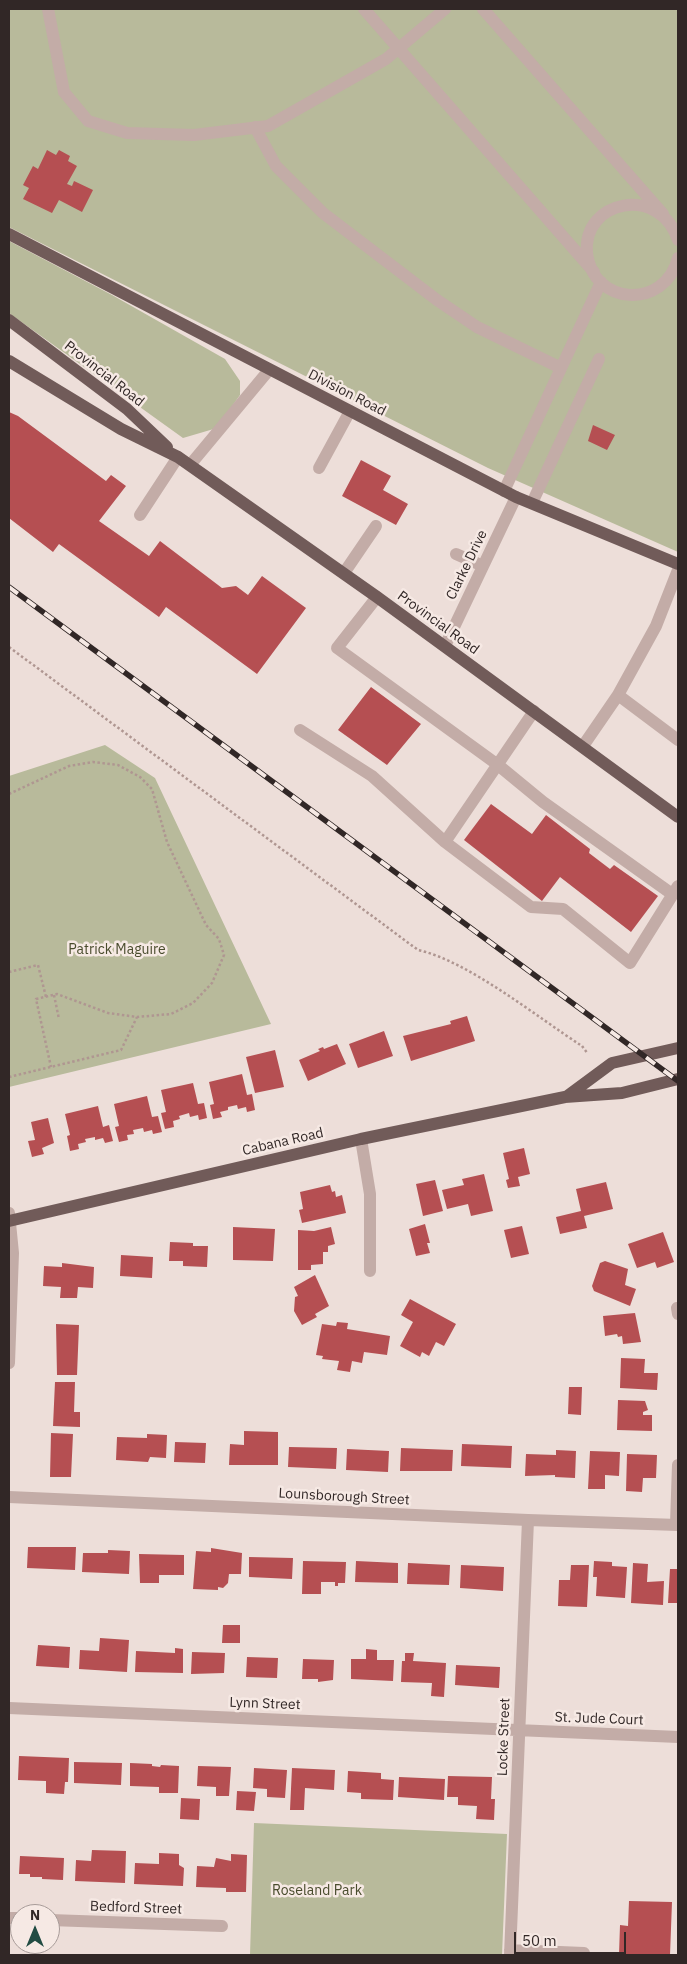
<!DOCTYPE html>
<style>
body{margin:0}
#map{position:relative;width:687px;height:1964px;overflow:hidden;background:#edded9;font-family:"IBM Plex Sans",sans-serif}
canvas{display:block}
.frame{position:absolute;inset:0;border:10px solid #312726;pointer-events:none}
.north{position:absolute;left:10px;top:1904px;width:50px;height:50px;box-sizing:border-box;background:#f6e9e4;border:1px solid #a79b98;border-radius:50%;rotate:0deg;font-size:14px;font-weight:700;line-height:20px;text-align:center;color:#312726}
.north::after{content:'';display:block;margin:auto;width:18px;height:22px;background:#224c43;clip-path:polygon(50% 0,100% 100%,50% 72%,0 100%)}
.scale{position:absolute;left:514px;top:1932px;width:112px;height:22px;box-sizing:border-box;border:2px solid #312726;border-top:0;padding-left:6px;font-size:15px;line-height:18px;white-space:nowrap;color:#312726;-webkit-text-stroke:4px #f6e9e4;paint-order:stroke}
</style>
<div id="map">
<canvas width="687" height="1964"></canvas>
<div class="frame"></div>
<div class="north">N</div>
<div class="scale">50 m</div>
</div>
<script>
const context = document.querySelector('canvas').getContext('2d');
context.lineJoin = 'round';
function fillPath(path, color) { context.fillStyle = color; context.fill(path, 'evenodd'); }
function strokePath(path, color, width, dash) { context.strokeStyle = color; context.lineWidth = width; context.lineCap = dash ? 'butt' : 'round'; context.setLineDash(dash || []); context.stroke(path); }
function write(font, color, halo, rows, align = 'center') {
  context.font = font + ' "IBM Plex Sans",sans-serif'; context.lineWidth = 5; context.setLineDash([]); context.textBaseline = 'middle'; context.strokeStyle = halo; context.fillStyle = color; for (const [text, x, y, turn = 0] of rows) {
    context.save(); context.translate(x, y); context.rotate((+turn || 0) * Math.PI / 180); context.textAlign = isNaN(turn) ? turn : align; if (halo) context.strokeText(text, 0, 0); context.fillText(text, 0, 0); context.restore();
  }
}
const green = new Path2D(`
 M9,9H678V552L488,468L9,227Z
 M9,241L112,295L225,359L240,381V395L217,428L183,438L9,313Z
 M105,745L155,778L271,1024L9,1087V776Z
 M254,1823L507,1834L502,1955H250Z`);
const building = new Path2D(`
 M47,150L56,155L59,150L70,156L68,161L77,166L67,184L72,186L74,181L93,190L82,212L59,200L52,213L23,199L29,188L23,185L33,166L38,169Z
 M9,412L18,416L106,481L111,475L126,486L99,521L149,556L160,541L222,588L236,586L248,595L262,576L306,608L257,674L166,607L159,617L59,544L53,552L9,518Z
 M593,425L615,435L607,450L588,441Z
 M361,460L391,476L383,490L408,504L396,525L342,496Z
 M371,687L421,724L387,765L338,730Z
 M491,804L532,834L546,815L590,849L589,853L610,869L614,865L658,896L631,932L560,877L542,901L464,840Z
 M467,1016L475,1041L411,1061L403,1036L451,1024L450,1021Z
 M384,1031L393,1056L358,1068L349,1044Z
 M337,1044L346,1064L308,1081L299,1060L320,1051L318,1049L323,1047L324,1049Z
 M275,1050L284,1087L255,1093L246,1057Z
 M242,1074L247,1095L252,1094L255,1110L247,1112L246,1107L238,1109L237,1105L228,1107V1110L220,1112L222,1117L213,1119L210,1105L214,1104L209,1082Z
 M193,1083L198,1104L204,1103L207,1118L199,1120L198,1115L190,1117L189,1113L179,1116L180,1119L173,1121L174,1127L165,1129L161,1113L166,1112L161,1090Z
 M147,1096L152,1117L158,1116L162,1132L153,1134L152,1130L144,1132L143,1128L133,1130L134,1134L127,1135L128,1140L119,1142L115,1127L119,1126L114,1104Z
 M98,1106L103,1127L109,1125L113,1141L105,1143L103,1138L95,1140V1137L85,1139L86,1142L78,1144L79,1149L70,1151L67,1136L70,1135L65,1114Z
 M48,1118L54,1143L42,1148L44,1154L32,1157L28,1141L35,1140L31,1122Z
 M524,1148L530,1174L518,1177L520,1186L508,1188L506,1180L509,1179L503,1153Z
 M484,1174L493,1211L471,1216L468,1204L447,1209L442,1190L464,1185L462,1179Z
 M435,1180L443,1211L423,1216L416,1184Z
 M606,1182L613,1209L584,1216L587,1228L560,1234L556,1217L581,1211L576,1189Z
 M330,1185L332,1192L335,1191L336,1197L342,1195L346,1213L302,1223L299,1210L303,1209L300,1192Z
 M425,1224L430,1243H427L430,1253L416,1256L409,1229Z
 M522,1226L529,1254L511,1258L504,1230Z
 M233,1227L275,1229L273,1261L233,1260Z
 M331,1227L335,1244L328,1246V1252H323V1264L311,1265V1270H298V1230L314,1231Z
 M663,1232L674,1262L657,1268L655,1262L637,1268L628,1244Z
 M170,1242L193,1243V1246H208L207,1267L183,1266V1261H169Z
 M121,1255L153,1257L152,1278L120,1276Z
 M605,1261L628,1269L625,1285L636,1289L630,1306L594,1291L592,1286L600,1263Z
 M62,1263L94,1267L93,1288L78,1287L77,1298H60L61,1287L43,1286L44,1266L62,1267Z
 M315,1275L329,1306L315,1314L317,1317L302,1325L294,1311L295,1297L298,1296L294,1287Z
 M410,1299L456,1324L444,1346L436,1342L429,1356L422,1352L420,1357L400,1346L413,1322L401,1315Z
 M635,1313L641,1342L623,1344L622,1336L618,1337L617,1334L605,1336L603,1316Z
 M337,1322L348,1323L347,1329L390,1336L387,1355L364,1352L362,1363L352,1361L350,1372L337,1370L339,1361L322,1359L323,1356L316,1355L322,1324L336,1326Z
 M56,1324L79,1325L77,1375H57Z
 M621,1358L645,1359L644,1373H658L657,1390L620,1388Z
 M55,1382H75L74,1412H80V1427L53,1426Z
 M569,1387H582L581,1415L568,1414Z
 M618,1400L645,1401L648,1410L643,1412V1415H652V1431L617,1430Z
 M244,1431L278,1432V1465H229L230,1444L244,1445Z
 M51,1433L73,1434L71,1477H50Z
 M147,1434L167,1435L166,1458L150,1457L148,1462L116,1460L117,1437L147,1438Z
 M175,1442L206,1443L205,1463L174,1462Z
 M462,1444L512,1446L511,1468L461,1466Z
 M289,1447L337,1448L336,1469L288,1467Z
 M401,1448L453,1450L452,1471H400Z
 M347,1449L389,1451L388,1472L346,1470Z
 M556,1450L576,1451L575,1478L555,1477V1475L525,1476L526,1454L556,1455Z
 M590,1451L620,1452L619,1476L605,1475V1489H588Z
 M627,1454L657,1455L656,1478H643L642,1492L626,1491Z
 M28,1547H76L75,1570L27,1568Z
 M211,1548L242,1553L241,1574H229L228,1583L223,1588L218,1587V1590L193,1589L196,1551L211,1552Z
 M108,1550L130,1551L129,1574L82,1572L83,1553H108Z
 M139,1554L184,1555V1575H159V1583H140Z
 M249,1557L293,1558L292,1579L249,1577Z
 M303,1561L346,1562L345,1583H338V1586H335V1582H321V1594H302Z
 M356,1561L398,1563V1583L355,1582Z
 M594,1561L612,1562V1566L627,1567L625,1598L596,1596L597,1577H593Z
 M408,1563L450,1565L449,1585L407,1584Z
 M633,1563L648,1564L647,1582L664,1581L663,1605L631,1603Z
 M461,1565L504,1567L503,1591L460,1588Z
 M571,1565H589L587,1607L558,1606L559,1580H570Z
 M670,1569H678V1603H668Z
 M223,1625H240V1643H222Z
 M100,1638L129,1640L127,1672L79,1669L80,1650L99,1651Z
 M38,1645L70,1647L69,1668L36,1666Z
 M175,1648L183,1649V1673L135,1672L136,1651L175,1653Z
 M366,1649L377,1650V1660H394L393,1681L351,1679V1659H366Z
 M192,1652L225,1653L224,1673L191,1674Z
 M405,1653H414L413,1661L446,1663L444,1697L431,1696L432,1683L401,1682L402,1661H405Z
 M247,1657L278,1658L277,1678L246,1677Z
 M303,1659L334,1660L333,1680L318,1682V1679H302Z
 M456,1665L500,1667L499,1688L455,1685Z
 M19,1756L69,1758L68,1782H65L64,1794L46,1793V1781L18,1780Z
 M74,1762L122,1763L121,1785L74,1783Z
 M130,1763L152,1764V1766L160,1767L161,1765L179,1766L178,1793H159V1787L130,1786Z
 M198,1766L231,1767L229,1796H216V1787L197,1786Z
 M254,1768L287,1770L285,1798L267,1797V1789L253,1788Z
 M292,1768L335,1770L334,1790L305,1788L304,1810H290Z
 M348,1771L381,1773V1779L394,1780L393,1800L361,1799V1793L347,1792Z
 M448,1776L492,1777L491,1799H495L494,1820L476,1819L477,1806L458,1805V1797H447Z
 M399,1777L445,1779L444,1800L398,1797Z
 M237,1791L256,1792L254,1811L236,1810Z
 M181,1798L200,1799L199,1820L180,1819Z
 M92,1850L126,1851L125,1883L75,1881L76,1860L91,1861Z
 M159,1853L179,1854V1865L184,1868L183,1886L134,1884L135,1863L159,1864Z
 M231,1854L247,1855L246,1892H226V1888L196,1887L197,1866L214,1867L216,1858L231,1861Z
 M20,1856L64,1858L63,1880L42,1879V1877H30V1874H19Z
 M629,1901L672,1902L670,1955H619L620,1925L628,1926Z`);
const path = new Path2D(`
 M9,647L418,950C468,961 537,1017 582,1046L588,1054
 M9,794L69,766L93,762L118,765L140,777L152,789L167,842L206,925L219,939L224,955L212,983L193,1003L171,1014L137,1017L108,1013L57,994L36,999L51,1067
 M9,972L38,965L46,997
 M54,995L59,1019
 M9,1077L121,1050L137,1017`);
const minor = new Path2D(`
 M48,9L64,92L88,121L127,133L194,135L268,126L386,59L445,9
 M364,9L594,272
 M483,9L663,214
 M255,127L276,166L323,213L437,300L477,327L561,368
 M678,240C660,184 582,200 587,253C593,306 665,310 678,258
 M190,465L269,370
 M319,468L350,411
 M504,491L601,282
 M532,503L599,359
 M140,515L178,457
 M456,554L483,566
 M344,573L376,526
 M377,597L337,648L498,765L543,802L672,894
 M445,646L516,497
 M618,695L678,740
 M300,730L372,776L445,842L531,907L563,909L630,963L678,886
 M583,746L618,695L656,626L678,570
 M445,842L534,711
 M361,1139L370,1194V1271
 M9,1213L13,1253L9,1363
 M677,1308L678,1314
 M9,1497L528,1520L678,1525
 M676,1524L678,1465
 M9,1708L678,1737
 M9,1918H20
 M50,1920L222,1926
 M510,1950L584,1953
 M510,1955L528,1520`);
const major = new Path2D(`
 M9,234L516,497L678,564
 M9,320L127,409L167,447
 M9,361L121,429L178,457L377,597L678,817
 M566,1097L612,1063L678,1048
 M9,1221L361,1139L565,1097L622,1093L678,1079`);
const rail = new Path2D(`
 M9,587L678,1081`);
const streetNames = [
 ["Provincial Road",104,374,38],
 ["Division Road",347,393,27],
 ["Clarke Drive",467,565,-64],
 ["Provincial Road",438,623,36],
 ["Cabana Road",283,1142,-13],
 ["Lounsborough Street",344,1497,3],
 ["Lynn Street",265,1704,2],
 ["St. Jude Court",599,1719,2],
 ["Locke Street",504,1737,-88],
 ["Bedford Street",136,1908,2]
];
const parkNames = [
 ["Patrick Maguire",117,950],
 ["Roseland Park",317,1891]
];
fillPath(green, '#b8ba9b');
fillPath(building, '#b54f52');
strokePath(path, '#af9691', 2.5, [2.5, 2.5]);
strokePath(minor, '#c3aca7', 12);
strokePath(major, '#715b59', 12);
strokePath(rail, '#312726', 5.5);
strokePath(rail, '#f6e9e4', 4, [11]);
write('14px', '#312726', '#f6e9e4', streetNames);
write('14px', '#494c2d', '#f6e9e4', parkNames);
</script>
